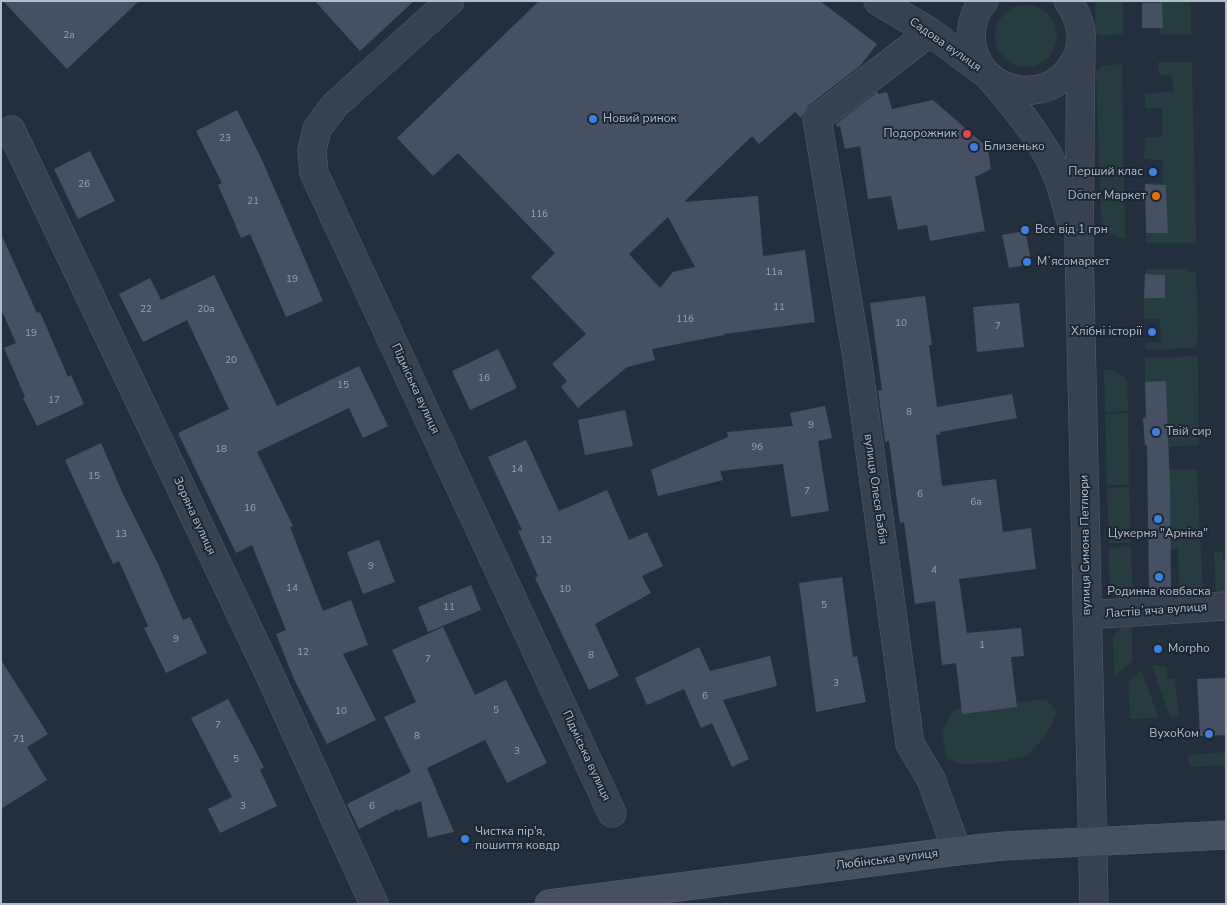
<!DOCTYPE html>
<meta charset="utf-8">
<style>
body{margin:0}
#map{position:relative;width:1227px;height:905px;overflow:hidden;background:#242f3e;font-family:"Nunito Sans",sans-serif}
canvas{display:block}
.frame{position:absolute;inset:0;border:2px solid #b4bcc9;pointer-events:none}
</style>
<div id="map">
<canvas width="1227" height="905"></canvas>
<div class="frame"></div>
</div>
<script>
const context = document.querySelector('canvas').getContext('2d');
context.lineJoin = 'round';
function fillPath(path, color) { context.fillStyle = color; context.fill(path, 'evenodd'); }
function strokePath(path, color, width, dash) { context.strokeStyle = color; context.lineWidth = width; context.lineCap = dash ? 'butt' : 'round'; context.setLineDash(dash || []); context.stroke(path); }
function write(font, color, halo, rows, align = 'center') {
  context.font = font + ' "Nunito Sans",sans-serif'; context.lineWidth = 4; context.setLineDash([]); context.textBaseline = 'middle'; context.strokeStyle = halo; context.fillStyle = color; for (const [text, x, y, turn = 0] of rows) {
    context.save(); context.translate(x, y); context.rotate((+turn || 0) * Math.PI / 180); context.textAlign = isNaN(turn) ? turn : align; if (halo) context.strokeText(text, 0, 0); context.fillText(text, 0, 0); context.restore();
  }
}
const green = new Path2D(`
 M1095,1H1123V34L1101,36L1095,33Z
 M1143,1H1191V35L1160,34V28L1142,3Z
 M995 36a31 31 0 1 1 62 0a31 31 0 1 1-62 0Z
 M1158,62H1192L1196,243H1146V233H1168L1167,209L1146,210V208L1166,207V185L1146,184L1144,183H1162L1163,160L1144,159L1145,137H1162V108H1145V93L1173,92L1172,75H1159Z
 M1122,64L1125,239C1114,238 1104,232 1101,220L1096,72L1101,66Z
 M1146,269H1188L1189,272H1196L1198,331L1196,348L1146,350L1145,343L1161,342L1160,319H1144V298L1165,297V275L1145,274Z
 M1198,356L1199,445L1170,447L1169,445L1168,417L1143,418L1146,415L1167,414L1166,382H1145V358Z
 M1104,370H1115L1127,379L1128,411L1105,412Z
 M1128,413L1129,485H1107L1105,414Z
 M1156,468L1197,470L1203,594L1180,596L1178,549H1170L1147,502H1170V477H1155Z
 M1129,487L1131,543H1109L1107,488Z
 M1131,546L1133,602C1129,602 1124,601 1120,600C1107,593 1109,561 1109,548Z
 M1214,552H1223V559H1226V593L1216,594Z
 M1132,622V661L1114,677L1113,639L1118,630Z
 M1152,666H1166L1168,679H1175L1179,716L1170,717Z
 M1141,671L1159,718L1130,719L1128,682Z
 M1046,699L1057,712L1047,734L1027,756L996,763L959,764L946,758L942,732L954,709Z
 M1226,752V765L1189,767L1188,755Z`);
const building = new Path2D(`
 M3,1H139L67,69Z
 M315,1H414L360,51Z
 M539,1H820L877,44L860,66L807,107L801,118L795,112L759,144L752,136L684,202L758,196L763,256L805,250L815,322L724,334V335L652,349L655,360L627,367L578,408L561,387L567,381L552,364L586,334L531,277L555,253L458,153L433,176L397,138ZM668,217L695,267L673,272L660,288L629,254Z
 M1142,3H1162L1163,28H1142Z
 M877,92L879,94L887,92L892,109L933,100L988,148L991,169L975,177L985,231L930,241L927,225L898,230L891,196L868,199L860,146L845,149L840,126L837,127L836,124Z
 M237,110L262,160L323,301L286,317L250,234L241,238L218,185L222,183L196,131Z
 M90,151L115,201L78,219L54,169Z
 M1145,184L1166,185L1168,233H1146Z
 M1025,231L1032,264L1009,268L1002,235Z
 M1,234L37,313L40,312L68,377L71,375L84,404L37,426L23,398L25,397L4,348L16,343L1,309Z
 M1145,274L1165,275V298H1144Z
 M214,275L277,406L359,366L388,426L363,438L349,408L257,452L293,526L290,527L323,611L351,600L368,645L343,654L376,720L327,744L294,679L276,634L286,630L252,545L236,553L178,433L229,409L187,320L143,342L119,294L150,278L161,300Z
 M925,296L932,345H929L937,407L1012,394L1017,418L940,432L941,434L936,435L942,486L996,479L1003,532L1031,528L1036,569L959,579L967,633L1021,628L1024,656L1011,657L1017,707L962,714L956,663L942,665L935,601L915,604L904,522L900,523L889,441L885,442L878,391L882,390L870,303Z
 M1019,303L1024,347L977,352L973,307Z
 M498,349L517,388L470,410L452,371Z
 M1166,381L1170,487L1171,590H1149L1147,445L1145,446L1143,418H1146L1145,382Z
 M825,406L832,438L818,441L829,511L791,517L783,464L720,471L723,480L658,496L651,470L728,437L727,432L793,426L790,413Z
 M625,410L633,446L585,455L578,420Z
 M526,440L559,511L607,490L629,540L647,532L663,566L642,576L651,593L595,624L619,676L589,690L535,578L538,576L518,531L522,530L488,457Z
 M101,443L123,494L158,564L183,620L190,617L207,653L166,673L144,628L148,626L119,561L113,564L65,460Z
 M379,540L395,582L363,594L347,552Z
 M842,577L853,657L857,656L866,702L816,712L799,583Z
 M471,585L481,610L428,632L418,607Z
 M443,627L475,695L506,680L547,763L507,783L485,740L427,768L454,832L428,838L421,801L398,811V809L359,829L347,804L411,772L384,717L416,702L392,650Z
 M699,647L710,671L770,656L777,686L723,700L749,759L732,767L712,723L701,728L684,689L647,705L635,678Z
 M1,660L48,734L27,747L47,780L1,809Z
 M1226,678V735L1200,736L1197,679Z
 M228,699L264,767L260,770L277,806L220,833L208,809L232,797L191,718Z`);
const minor = new Path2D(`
 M450,1L335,105L317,129L312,150L314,173L612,813
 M930,32L817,119L857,357L910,744L931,779L957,851
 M11,130L268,671L374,904
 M1087,615L1226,606`);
const tertiary = new Path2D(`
 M878,1L930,32L982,71
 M984,1C973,12 970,29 972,44C976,76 1008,96 1039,89C1063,85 1084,57 1081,33C1080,21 1075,11 1068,1
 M1081,38L1079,247L1094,904
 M992,80C1014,106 1045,142 1057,175C1063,189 1066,205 1070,219`);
const secondary = new Path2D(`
 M549,904L957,851L1004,846L1226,835`);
const markers = [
 [593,119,5,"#3f7fe0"],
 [967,134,5,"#e0444e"],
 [974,147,5,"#3f7fe0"],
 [1153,172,5,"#3f7fe0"],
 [1156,196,5,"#e8710a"],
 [1025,230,5,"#3f7fe0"],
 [1027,262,5,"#3f7fe0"],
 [1152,332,5,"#3f7fe0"],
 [1156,432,5,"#3f7fe0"],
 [1158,519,5,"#3f7fe0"],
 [1159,577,5,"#3f7fe0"],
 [1158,649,5,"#3f7fe0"],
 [1209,734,5,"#3f7fe0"],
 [465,839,5,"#3f7fe0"]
];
const numberNames = [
 ["2а",69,36],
 ["23",225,139],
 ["26",84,185],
 ["21",253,202],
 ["11б",539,215],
 ["11а",774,273],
 ["19",292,280],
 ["11",779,308],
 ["22",146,310],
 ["20а",206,310],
 ["11б",685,320],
 ["10",901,324],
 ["7",998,327],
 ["19",31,334],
 ["20",231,361],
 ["16",484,379],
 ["15",343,386],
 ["17",54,401],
 ["8",909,413],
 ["9",811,426],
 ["9б",757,448],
 ["18",221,450],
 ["14",517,470],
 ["15",94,477],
 ["7",807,492],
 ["6",920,495],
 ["6а",976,503],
 ["16",250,509],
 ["13",121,535],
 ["12",546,541],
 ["9",371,567],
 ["4",934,571],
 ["14",292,589],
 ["10",565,590],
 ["5",824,606],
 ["11",449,608],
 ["9",176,640],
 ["1",982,646],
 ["12",303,653],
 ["8",591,656],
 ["7",428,660],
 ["3",836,684],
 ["6",705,697],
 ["5",496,711],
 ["10",341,712],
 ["7",218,726],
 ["8",417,737],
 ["71",19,740],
 ["3",517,752],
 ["5",236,760],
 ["3",243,807],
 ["6",372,807]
];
const streetNames = [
 ["Садова вулиця",945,45,35],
 ["Підміська вулиця",415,389,65],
 ["вулиця Олеся Бабія",875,489,82],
 ["Зоряна вулиця",194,516,65],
 ["вулиця Симона Петлюри",1086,545,-91],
 ["Ластівʼяча вулиця",1156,611,-4],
 ["Підміська вулиця",586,756,65],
 ["Любінська вулиця",887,860,-7]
];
const poiNames = [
 ["Новий ринок",603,119],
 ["Подорожник",957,134,"right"],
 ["Близенько",984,147],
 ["Перший клас",1143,172,"right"],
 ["Döner Маркет",1146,196,"right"],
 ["Все від 1 грн",1035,230],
 ["Мʼясомаркет",1037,262],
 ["Хлібні історії",1142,332,"right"],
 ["Твій сир",1166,432],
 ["Цукерня \"Арніка\"",1158,534,"center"],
 ["Родинна ковбаска",1159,592,"center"],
 ["Morpho",1168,649],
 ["ВухоКом",1199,734,"right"],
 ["Чистка пір'я,",475,832],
 ["пошиття ковдр",475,846]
];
fillPath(green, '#263c3f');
fillPath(building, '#455162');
strokePath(minor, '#565f6c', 29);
strokePath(tertiary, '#565f6c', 29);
strokePath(secondary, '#565f6c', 29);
strokePath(minor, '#38414e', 28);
strokePath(tertiary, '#38414e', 28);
strokePath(secondary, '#465061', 28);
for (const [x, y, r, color] of markers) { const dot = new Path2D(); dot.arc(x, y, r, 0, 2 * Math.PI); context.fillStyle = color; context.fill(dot); strokePath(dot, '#1d2633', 2); }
write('10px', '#98a1af', null, numberNames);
write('12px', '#b4bcc9', '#1d2633', streetNames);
write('12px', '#b4bcc9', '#1d2633', poiNames, 'left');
</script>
